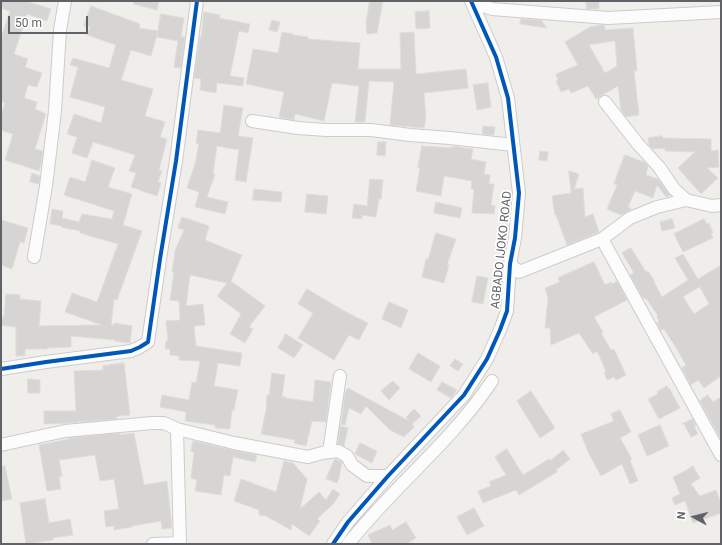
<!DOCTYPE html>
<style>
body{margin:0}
#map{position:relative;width:722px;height:545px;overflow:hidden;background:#efeeea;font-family:Roboto,sans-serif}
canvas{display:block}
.frame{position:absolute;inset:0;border:2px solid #5f6368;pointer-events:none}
.north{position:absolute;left:674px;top:497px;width:40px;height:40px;-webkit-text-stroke:3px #fff;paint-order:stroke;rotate:277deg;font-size:11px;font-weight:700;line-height:16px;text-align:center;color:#5f6368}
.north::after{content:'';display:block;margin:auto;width:14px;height:18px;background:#5f6368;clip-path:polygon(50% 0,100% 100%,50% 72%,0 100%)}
.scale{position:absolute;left:8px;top:16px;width:80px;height:18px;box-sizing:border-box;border:2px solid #5f6368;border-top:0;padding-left:5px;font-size:12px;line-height:14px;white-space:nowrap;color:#5f6368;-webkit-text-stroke:3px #fff;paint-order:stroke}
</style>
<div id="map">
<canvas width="722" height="545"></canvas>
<div class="frame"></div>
<div class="north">N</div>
<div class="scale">50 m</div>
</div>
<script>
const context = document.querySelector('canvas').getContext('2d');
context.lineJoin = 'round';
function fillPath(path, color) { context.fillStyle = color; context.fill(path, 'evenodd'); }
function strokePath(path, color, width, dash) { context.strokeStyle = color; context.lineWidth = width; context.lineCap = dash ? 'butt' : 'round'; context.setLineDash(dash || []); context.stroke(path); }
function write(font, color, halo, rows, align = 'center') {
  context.font = font + ' Roboto,sans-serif'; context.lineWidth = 3.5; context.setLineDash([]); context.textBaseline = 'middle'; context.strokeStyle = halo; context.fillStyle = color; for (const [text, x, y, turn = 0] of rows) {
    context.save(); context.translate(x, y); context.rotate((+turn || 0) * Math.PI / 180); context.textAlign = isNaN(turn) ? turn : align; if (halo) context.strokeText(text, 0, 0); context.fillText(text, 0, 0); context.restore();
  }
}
const building = new Path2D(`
 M1,1H26L51,9L47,21L27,14L14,54L28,59L25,67L42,73L37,87L28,85L24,98L37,102L35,109L46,114L35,149L43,151L41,164L39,171L5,160L13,134L1,130V115L5,103L1,101V38L10,11L1,8Z
 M134,1H159L157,10L134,4Z
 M370,1H383L377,33L367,34L366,23Z
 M586,1H599V9H587Z
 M91,6L140,24L139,28L158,31L151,56L131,50L121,80L153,89L145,116L165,122L160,137L167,139L159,170L162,171L158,182L161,183L157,196L131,187L136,173L129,171L135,155L93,142L87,158L72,153L77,137L67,134L74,114L101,123L105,107L70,97L78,67L70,65L73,58L109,68L116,45L87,35L90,27L84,26Z
 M429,11L430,28L416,29L415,12Z
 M204,12L220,15L219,18L250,24L248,33L239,31L230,76L244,78L243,86L217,83L216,93L200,90L201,79L194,78L200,37H201Z
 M161,14L184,18L181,37H185L181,68L174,67L178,41L157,37Z
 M521,19L541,20L547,28L520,24Z
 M272,20L280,22L277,32L269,30Z
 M602,25H604L605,30L633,28L637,71H634L639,115L626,117L621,110L618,86L596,99L588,86L571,93L569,89L561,92L556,81L558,80L556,74L578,65L565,42L590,27ZM615,41L617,66L605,73L589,45Z
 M282,32L293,34V35L308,37V39L360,43L358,69H401L400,33L414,32L416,74L466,69L468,88L424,93L426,118L424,128L390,125L394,82L369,81L365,122H355L359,86L332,83L324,121L295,114L294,120L279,117L284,92L246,84L253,49L278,53Z
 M488,83L491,107L477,110L473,85Z
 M224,105L243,108L238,136L253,138L246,182L235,180L239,150L217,146L213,173L215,174L207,197L228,202L225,214L195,207L199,192L187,188L195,164L199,144L196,143L198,130L220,133Z
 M483,126L495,127L494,135L483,134Z
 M662,136L663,138L711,139V151L718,150L719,167L707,168L718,178L701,194L678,168L695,152L665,151V148L653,149L649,145L648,138Z
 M378,142H386L385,156L377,155Z
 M422,146L452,148V146L473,149L471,159L486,162L484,174L490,175L489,184H494L491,205L495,206L494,214L472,213L474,189H471L472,181L444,176L441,196L416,191L420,168H418Z
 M540,151L548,152L547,161L539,160Z
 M625,155L644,162L648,166L646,175L658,179L670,195L666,197L657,185L653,198L635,191L628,207L631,208L630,210L621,215L607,209L617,185L614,184Z
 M92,160L115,168L108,187L132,194L123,225L142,231L117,300L114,299L111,325H114V323L132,326L130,343L115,341V340L71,336V347L47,348V349H25V356H16V327L1,325V317H4L6,294L20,295V299L41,301L39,326L102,325L65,312L72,293L97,302L118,244L80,233V231L61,227L62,226L50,224L52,209L63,211L62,218L79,222L82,214L112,219L114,211L64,195L70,177L85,182Z
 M569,171L579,174L574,189L583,188L585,217L593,214L599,232L567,245L556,215H555L552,196L571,193Z
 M32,173L40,176L39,184L30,182Z
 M370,179L383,180L381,199H379L376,217L362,215V219L352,218L354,204L367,206Z
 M254,189L282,192L281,202L253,200Z
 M307,194L328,196L326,214L305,212Z
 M436,202L462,208L460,218L434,213Z
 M182,217L209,226L205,240L242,255L231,281L265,306L249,327L253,329L245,343L230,334L241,314L217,296L227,283L190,275L186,306L203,304L205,325L194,326L196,346L242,353L240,366L218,363L214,386L238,390L234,410H232L230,429L215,428V425L185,421L186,412L160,407L162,395L189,400L192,382L196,383L200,361L179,360V356L170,355V349H165L166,341H168L166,321L180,320L179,301L170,300L174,272H172L175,253H174L184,230L178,228Z
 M672,219L675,228L662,231L660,222Z
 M704,219L707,224L709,223L713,233L711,234L713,238L683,252L674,234Z
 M1,220L28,228L24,243L20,242L12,269L1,265Z
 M436,233L456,239L447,265H449L444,283L422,277L426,259H428Z
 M631,248L646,272L648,271L655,282H654L662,297L688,280L675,258L683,254L698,279L721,265V376L704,388L698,380L691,385L682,368L686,365L675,346L664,329L661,330L660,329L657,323L659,321L657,317L658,316L646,298L645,299L643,297V298L630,275L634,273L622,253ZM700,287L709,304L694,314L683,297Z
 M594,262L605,285L611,282L612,284L617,281L627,300L594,317L603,332L601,333L611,350L614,349L626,375L616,380L614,377L607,380L604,372L606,371L597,351L593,354L579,333L551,345L550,328H545L548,298L545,288L560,282L558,278Z
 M477,276L488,278L483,304L472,302Z
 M307,289L346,312L368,323L359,340L349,335L334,360L298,338L313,313L298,304Z
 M389,302L408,310L401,328L382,319Z
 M286,334L303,345L294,358L278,348Z
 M418,353L440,366L431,382L409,369Z
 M455,359L463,364L458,371L450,366Z
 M124,363L130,415L117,416V419L67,423L44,424V411H76L74,371L103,370V366Z
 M272,373L285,375L282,397H286V398L313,402L315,380L331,382L326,422L312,421L306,446L294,443L295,440L261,434L267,405L266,404L267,395H269Z
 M28,379L40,380V393H28Z
 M393,381L400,388L389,400L381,391Z
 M442,382L457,390L451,398L437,390Z
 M667,386L668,389L669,388L680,408L659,419L648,399L658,394L657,392Z
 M348,388L409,421L406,417L414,409L421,416L412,424L414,427L404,437L390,430L366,406L361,414L349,408L345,425H341L345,394Z
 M531,391L555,428L540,438L517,401Z
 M708,395L713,402L721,397V439L700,401Z
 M620,410L631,432L620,438L632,459L630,460L638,481L630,484L622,464L601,476L589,454L581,434L614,421L611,414Z
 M693,419L696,426H694L698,434L691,437L684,424H682Z
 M660,425L669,446L647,456L638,435Z
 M340,426L348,428L344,446L338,444Z
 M120,433V435L134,433L144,485L167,481L172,528L162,529L161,521L132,526V527L114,530V526L106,527L104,511L119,509L114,479L100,481L95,455L59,460L62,476L59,477L61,489L47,491L39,445L69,439V438Z
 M193,441L232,450L257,455L255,462L233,457L230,476L224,475L221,495L195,491L197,480L191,478L194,452L191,451Z
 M360,443L377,451L372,463L355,454Z
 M507,449L523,475L549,459L550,461L563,450L570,459L556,470L557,472L519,495L516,490L483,503L478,491L491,486L489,482L506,475L495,457Z
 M335,459H336L342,462L339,478L337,483L326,479Z
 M284,461L293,463L307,479L300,509L319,492L326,500L333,489L340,494L333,504L317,519L320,521L309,536L292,524L291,530L266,516L259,515V510L234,501L241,479L276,492Z
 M5,466L12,499L1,501V467Z
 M693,466L700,478L691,484L700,496L716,490L721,503V513L693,523L685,501L675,505L672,498L680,494L673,477L685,471Z
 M45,499L49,523L70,519L73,535L53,538V540L26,544L20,503Z
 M474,508L484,526L467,535L457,517Z
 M406,522L416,538L406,544H372L368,535L390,525L392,530Z`);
const street = new Path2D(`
 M472,2L492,9L608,18L721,12
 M605,102L638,144L659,167L674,189L686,200
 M252,121L298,128L326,130H371L410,135L450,138L513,145
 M602,239L721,455
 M34,257L46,186L55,111L60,30L65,1
 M510,264L519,272L602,239L630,218L657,207L686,200L712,206L721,205
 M1,369L46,362L131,351L140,347L148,342L160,259L176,161L197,1
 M177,429L180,544
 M1,445L65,431L152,423H164L177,429L234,443L308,457L322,453L338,451L347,456L352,465L367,476H388
 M329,452L340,376
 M153,544L180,543
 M333,544L348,522L388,476L464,395L487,359L500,330L507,311L510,264L515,238L519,193L508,98L496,57L471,1
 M348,544C393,487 452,441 492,381`);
const cycleway = new Path2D(`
 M1,369L46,362L131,351L140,347L148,342L160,259L176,161L197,1
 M333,544L348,522L388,476L464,395L487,359L500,330L507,311L510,264L515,238L519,193L508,98L496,57L471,1`);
const streetNames = [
 ["AGBADO IJOKO ROAD",502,250,-84]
];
fillPath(building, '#d6d5d3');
strokePath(building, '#deddd9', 1);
strokePath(street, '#cbcccc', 14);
strokePath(street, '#fdfcfc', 12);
strokePath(cycleway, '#0057b8', 4);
write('12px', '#5f6368', '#fff', streetNames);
</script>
